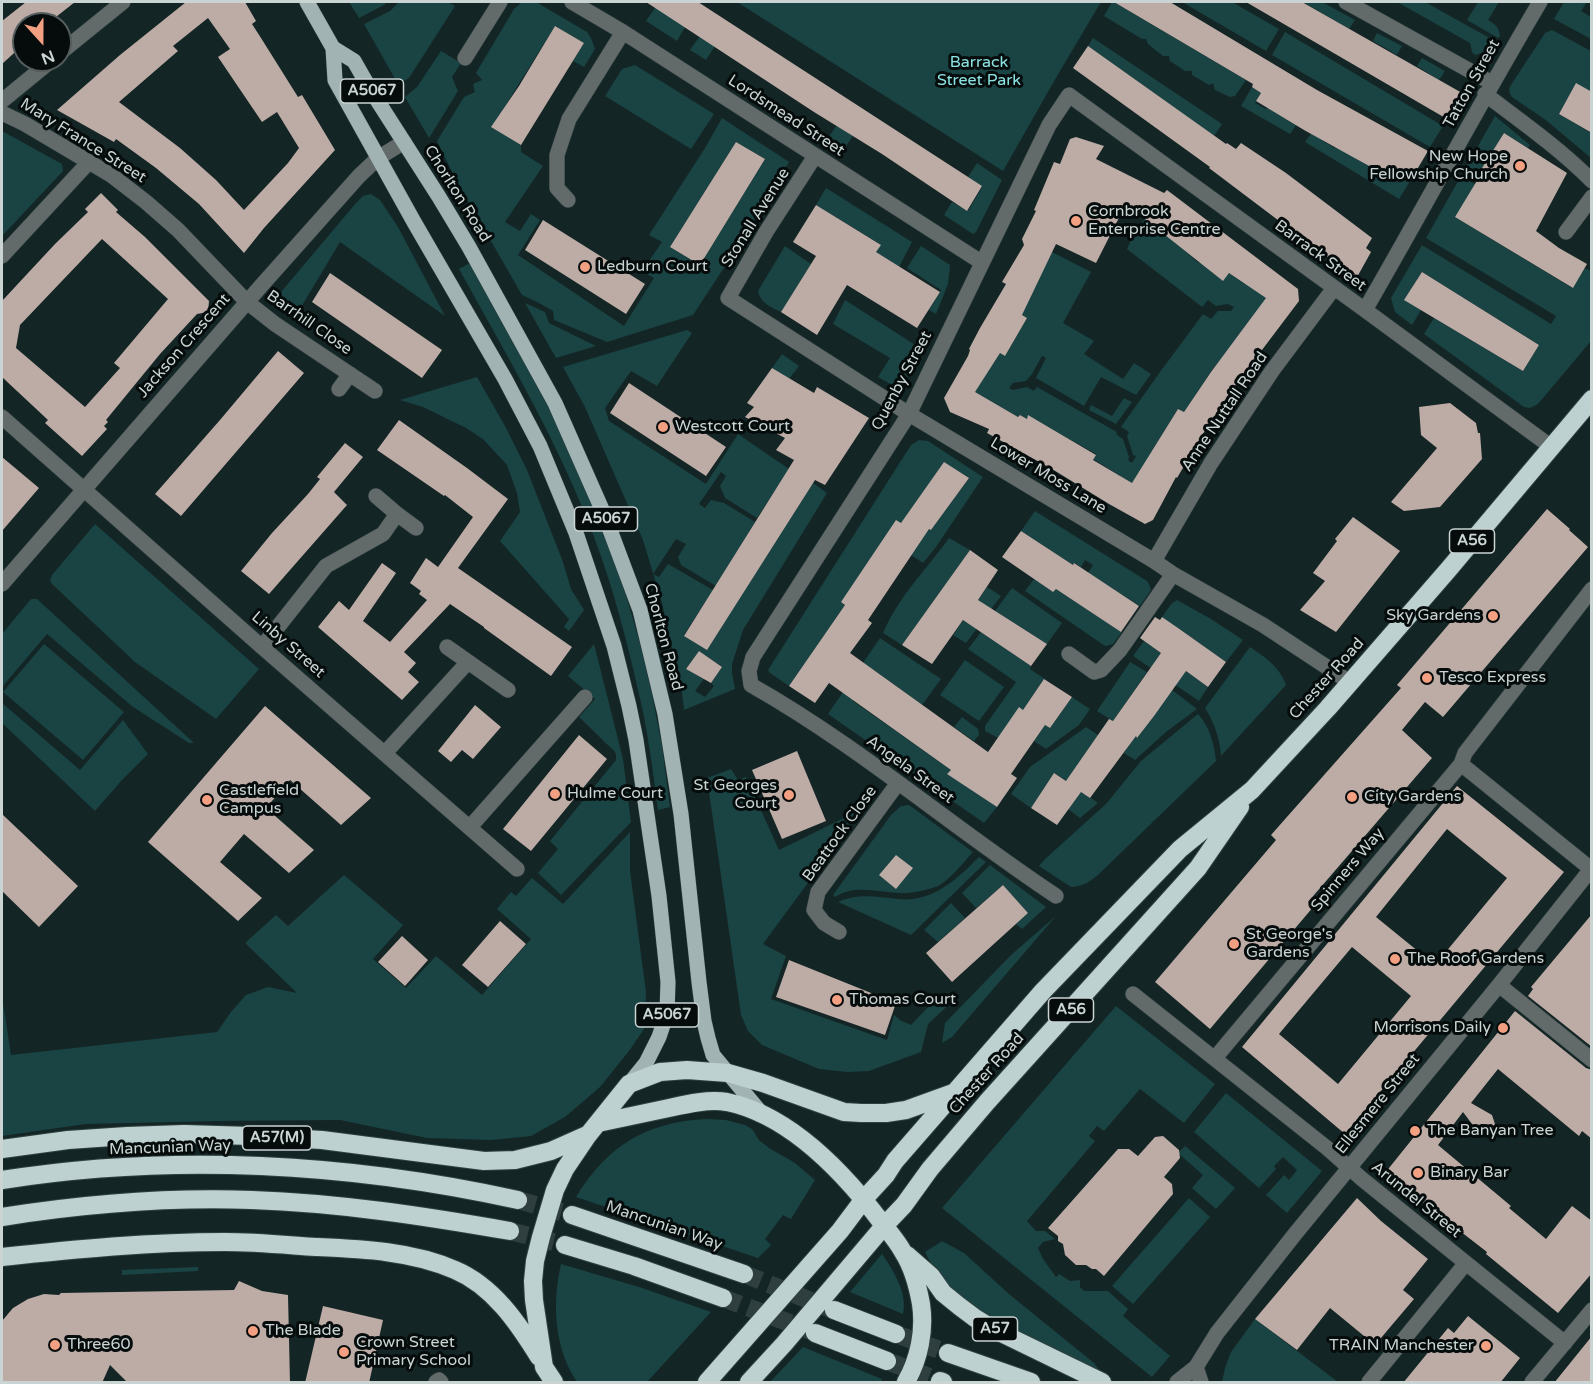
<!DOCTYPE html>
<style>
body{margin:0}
#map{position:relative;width:1593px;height:1384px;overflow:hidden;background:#142525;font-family:"Varela Round",sans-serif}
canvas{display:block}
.frame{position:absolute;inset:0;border:3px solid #c9d4d3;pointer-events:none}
.north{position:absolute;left:12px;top:12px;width:60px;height:60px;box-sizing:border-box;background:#060c0c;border:2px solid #545c5c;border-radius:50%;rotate:159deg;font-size:16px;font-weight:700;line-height:24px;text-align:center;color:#c9d4d3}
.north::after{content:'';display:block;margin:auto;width:21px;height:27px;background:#f2a081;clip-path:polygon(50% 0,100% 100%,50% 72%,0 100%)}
</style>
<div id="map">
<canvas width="1593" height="1384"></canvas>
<div class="frame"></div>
<div class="north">N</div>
</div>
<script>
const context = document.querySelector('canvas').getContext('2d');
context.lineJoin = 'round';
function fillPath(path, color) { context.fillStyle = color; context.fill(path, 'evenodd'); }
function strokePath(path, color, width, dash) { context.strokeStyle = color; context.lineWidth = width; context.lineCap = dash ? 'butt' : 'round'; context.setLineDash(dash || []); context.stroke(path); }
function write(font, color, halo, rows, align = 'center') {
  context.font = font + ' "Varela Round",sans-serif'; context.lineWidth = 6; context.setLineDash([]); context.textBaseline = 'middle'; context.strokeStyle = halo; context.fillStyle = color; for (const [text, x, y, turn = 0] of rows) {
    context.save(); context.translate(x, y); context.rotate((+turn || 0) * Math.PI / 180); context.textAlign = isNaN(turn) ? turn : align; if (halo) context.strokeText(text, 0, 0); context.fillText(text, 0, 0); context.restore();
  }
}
const green = new Path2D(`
 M349,2H387L384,5L359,18Z
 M399,2H448L455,6L409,78L398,84L364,24L390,11Z
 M522,2H536L587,32L591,38L595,49L584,67L573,61L584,43L555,26L492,127L521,145V152L543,166L505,222L520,231L531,214L540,220L518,255L624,326L654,278L642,271L662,242L649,235L705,148L722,118L789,162L748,231L693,315L607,342L554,320L553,311L537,302L522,295L457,182L437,141L464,97L475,92L473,84L482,80L476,73L514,9ZM736,142L765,159L700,265L670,247Z
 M659,2H680L670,17L685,27L677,41L646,21Z
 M737,2H1101L1057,76L1003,171Z
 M1112,2H1114L1246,80L1235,96L1230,97L1215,90L1213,83L1209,85L1192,75V71H1185L1170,61L1169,56H1163L1148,44L1146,39H1142L1104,16Z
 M1182,2H1232L1279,29L1266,51Z
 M1303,2H1322L1355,20L1349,29Z
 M1397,2H1425L1495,41L1487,52L1475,55L1472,52L1470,43Z
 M1478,2H1499L1488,20C1495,24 1499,27 1500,36L1498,38L1467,20Z
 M1564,2H1587L1581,11L1591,17V39L1554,19Z
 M1552,30L1591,51V92L1576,84L1559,114L1591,133V158L1547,121L1512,97L1510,94L1509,88L1545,33Z
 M1285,32L1443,126L1430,147L1272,55Z
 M1377,33L1402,46L1397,55L1373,41Z
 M700,36L715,46L706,60L690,50Z
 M1093,38L1222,124L1214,136L1088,46Z
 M441,51L461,63L452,77L458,91L429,138L405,97L417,87Z
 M1422,58L1445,71L1439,80L1417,66Z
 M635,65L714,114L691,149L605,96L622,69Z
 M1252,87L1261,93L1255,103L1266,109L1273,100L1289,121L1296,125L1290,134L1241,106Z
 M1495,116L1530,145L1528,148L1504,133L1480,173L1542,209L1539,213L1465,169Z
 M837,125L853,136L844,149L828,138Z
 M1317,125L1323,141L1335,148L1341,138L1355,158L1367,165L1373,156L1391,167L1386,176L1397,183L1403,173L1412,178L1399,199L1305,142Z
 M2,131L62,164L63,171L2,236Z
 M977,163L1002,180L976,232L973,234L944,215L952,202L968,211L982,187L968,177Z
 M1461,176L1490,193L1455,217L1572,288L1585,268L1591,271V341L1538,404L1530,408L1524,407L1424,334L1434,318L1523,371L1539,345L1422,272L1421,310L1412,325L1395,312L1391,298L1422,245L1551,324L1556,316L1426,238Z
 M826,188L912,242L899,267L876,252L880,244L816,205Z
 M371,194L380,200L398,227L445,316L340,242L294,319L276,298L356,203L363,196Z
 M1145,218L1187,244L1184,250L1199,263L1204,257L1216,266L1211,272L1223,280L1229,273L1245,284L1259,265L1269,298L1212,370L1184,412L1178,409L1150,454L1158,458L1144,496L1119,475L1093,459L1096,454L1028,416L1027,419L1020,415L1018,417L1002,408L990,427L973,393L988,368H990L1000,353L1005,356L1027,318L1019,313L1052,252L1091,272L1063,323L1094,341L1084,354L1123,379L1134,363L1151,374L1136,395L1101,377L1084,406L1036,378L1046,358L1042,356L1032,374L1026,381L1013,383L1009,388L1013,390L1027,387L1034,391L1037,387L1117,432L1116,434L1123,439L1129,457L1128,460L1132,463L1136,456L1133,455L1127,436L1129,432L1121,427L1160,372L1203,314L1211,319L1218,311H1231L1234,307L1228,304L1216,306L1208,300L1202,307L1127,249L1132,238Z
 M785,246L811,264L781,312C771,307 761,304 758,291Z
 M921,246L950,265L948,284L936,314L929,310L941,290L907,268Z
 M470,263L552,412L590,493L624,588L639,640L652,694L662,746L670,807L658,810C653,771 648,732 639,694C627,641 613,587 594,537C559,443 507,356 459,269Z
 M845,300L920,348L904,384C895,389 886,381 878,377L890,358L833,324Z
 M525,303L545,312L549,323L596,346L556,358Z
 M687,330L692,333L657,386L631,371L605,408L609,421L706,484L738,434L789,469L757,518L725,498L720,486L726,476L721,472L699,504L705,508L711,500L724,503L755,522L716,586L681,565L678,557L686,544L676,539L653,574L659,577L668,564L713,590L684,635L707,649L813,483L827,493L743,630L732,664V673L735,689L684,710L682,693L662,603L643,540L585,407L563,367ZM699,651L722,667L711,683L714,686L705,697L695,691L704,679L686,669Z
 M782,354L799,366L789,379L772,368Z
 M477,377L505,426L527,470L563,562L571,589L584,610L569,631L564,627L569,619L500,541L520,512L517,493L507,465L483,439L466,428L423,407L400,400Z
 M1124,398L1132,402L1116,424L1089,410L1091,405L1112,416Z
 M919,440L928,441L983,477L936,547L923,563L911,555L841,602L845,605L789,686L770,673L768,670L911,445ZM944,463L969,478L931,530L907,515Z
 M1035,511L1147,581L1149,584L1151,590L1140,606L1088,573L1093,565L1085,560L1081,567L1075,563L1073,565L1021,531Z
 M95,524L259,669L216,719L135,662L52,584L50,580L52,575Z
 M949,538L970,550L902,645L883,633C899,596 926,570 949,538Z
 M1034,579L1053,592L1056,589L1122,632L1113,644L1105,646L1025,591Z
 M987,587L1001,596L989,612L976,603Z
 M1012,588L1062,623L1047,644L995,611Z
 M31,599H37L194,743H189L133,707L47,634L2,687V634Z
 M1177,600L1211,619L1243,640L1226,662L1162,617L1172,603Z
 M965,618L978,627L966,643L953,635Z
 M981,632L1031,666L1030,669L1045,679L1023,710L998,738L985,731V726L1016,682L968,649Z
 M880,638L941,679L922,705L874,670L853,701L951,770L948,774L997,807L984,823L828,714Z
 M1144,641L1208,687L1199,701L1133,656Z
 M44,644L124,712L83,760L3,692Z
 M594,644L623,759L631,822L561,895L538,873L558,849L550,841L616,760V755L615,752L579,717L595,699L568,676Z
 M1250,647C1266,658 1279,666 1286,685L1221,756C1220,739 1214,722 1205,708Z
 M965,660L1004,687L979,721L940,695Z
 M1130,662L1147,672L1113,721L1097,711Z
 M1172,690L1197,709L1166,732L1135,760L1124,753L1135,736L1138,737Z
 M1072,697L1090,709L1079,725L1046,749L1034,741L1045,725L1050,728Z
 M2,703L80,770L123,720L148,754L122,780L95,811L2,723Z
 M1198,714C1210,727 1214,744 1216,761L1100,873C1090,882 1084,886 1071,887L1039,866L1045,859L1106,804L1141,761Z
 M962,717L978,729L979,735L974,741L954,727Z
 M1086,727L1098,735L1067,781L1054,773L1031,808L1011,794L1030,767Z
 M731,769L738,780L746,777L779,850L854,813V820L763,944L786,956L771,999L887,1040L894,1015L900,1020L911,1025L929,1006L948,992L954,1000L928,1024L921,1052L869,1071L847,1072L819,1069L762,1045L748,1031L741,1015L707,778Z
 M1081,791L1098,803L1080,818L1068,809Z
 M909,805L973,852C963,863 952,877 940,885C929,890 910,894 899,893C878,892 855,884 835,897L833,895L891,815L901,806Z
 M630,832V871L646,992L644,1029L629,1051L600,1087L565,1117L531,1136L491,1140L427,1138L340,1120L219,1121L86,1124L2,1136V996L11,1055L217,1032L231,1012L246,995L268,987L297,993L245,943L276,915L288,926L344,875L403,925L373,959L406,988L436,956L482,995L531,939L497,909L511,892L516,896L532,878L563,904Z
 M979,857L986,862L911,935L838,902C858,893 877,897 898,899C932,903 957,879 979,857Z
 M990,865L1046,907L1022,929L1016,924L1028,913L1003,885L976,908L962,893Z
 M951,903L965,918L938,942L924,930Z
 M1056,916L952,1037L942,1043L945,1023L1011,955Z
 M1116,1006L1215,1084L1184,1123L1140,1089L1104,1131L1097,1126L1089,1136L1095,1141L1027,1221L1036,1231H1045L1055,1239L1043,1242L1038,1248L1043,1259L1056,1277L1059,1274L1070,1281L1080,1280V1287L1084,1291H1108L1128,1309L1123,1316L1170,1356L1152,1377L942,1208Z
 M1226,1093L1322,1171L1287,1213L1266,1195L1284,1175L1289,1180L1297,1170L1283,1157L1274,1166L1276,1169L1259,1188L1194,1132Z
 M707,1119L726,1120L745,1125L752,1129L759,1140L769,1148L795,1163L815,1180L791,1219L783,1215L765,1239L771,1245L758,1258L576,1197C608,1145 646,1122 707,1119Z
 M1185,1146L1235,1188L1216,1209L1192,1188L1203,1175L1178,1153Z
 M1189,1198L1210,1217L1133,1304L1112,1286Z
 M942,1241L964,1253L1009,1294L1094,1363L1105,1378C1082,1366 1058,1354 1035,1341C992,1320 946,1298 925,1252Z
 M882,1254C893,1270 908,1293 903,1314L850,1292Z
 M561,1264L639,1287L711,1312L647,1382H577C554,1348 552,1303 561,1264Z
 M198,1267V1271L122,1275V1270Z
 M1255,1319L1338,1382H1222L1225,1368L1231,1352Z
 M803,1347L882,1379L881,1382H770Z`);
const building = new Path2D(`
 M26,2H75L47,24H24V44L2,64V21Z
 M186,2H245L256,21L252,24L261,38L298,97L302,95L335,150L264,228L244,253L199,204L156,168L116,139L114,142L57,110L120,55ZM208,18L230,49L218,57L262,122L277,112L299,148L288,163L244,210L216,180L180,148L119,102L178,51L173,46Z
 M646,2H698L982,186L967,211L882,154L814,112Z
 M1114,2H1170L1317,90L1428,151L1412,178L1403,173L1398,182L1304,130L1256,101L1261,93L1252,87L1253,84Z
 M1246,2H1302L1462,93L1447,119Z
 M555,26L584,43L521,145L491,127L519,86Z
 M1088,46L1226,144L1227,143L1236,149L1241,143L1286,173L1372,238L1366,248L1371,252L1356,279L1209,168L1210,167L1073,68Z
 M1576,83L1592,92V133L1559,114Z
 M1504,133L1567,173L1536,231L1559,248L1587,264L1573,288L1455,217L1481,174L1479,173Z
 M1076,137L1104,146L1096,159L1164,193L1167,190L1298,289L1299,301L1234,387L1207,427L1177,478L1176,477L1153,520L1145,524L1109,504L1052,469L987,433L989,429L950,412L944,398L968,356L970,350L969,349L980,328L1006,284L1002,282L1024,245L1022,239L1036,211L1034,210L1054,162L1060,164L1070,139ZM1126,204L1223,281L1229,273L1266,298L1211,372L1184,412L1178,409L1132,483L1093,460L1096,455L1050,428L1028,415L1027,419L1020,415L1018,417L975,392L1000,353L1005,356L1027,318L1022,315L1056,244L1096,263Z
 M736,142L765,159L700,265L670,247Z
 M101,193L118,210L116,212L145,237L209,301L208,312L197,314L160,354L106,420L108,422L104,426L107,429L82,456L45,423L48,420L2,377V301L55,244L88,212L85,209ZM102,239L168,299L114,363L120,368L85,407L16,348L20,325Z
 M816,205L881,245L876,252L940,292L917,328L847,285L817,335L781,312L816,256L793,242Z
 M543,220L645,284L626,314L525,250Z
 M1422,272L1539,345L1523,371L1404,300Z
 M330,273L442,350L422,378L312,302Z
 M278,351L304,373L181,516L155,494L220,420Z
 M772,368L814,393L817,387L869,418L825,485L815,480L707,650L684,636L794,460L776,450L785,438L745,417L754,407L747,403Z
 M629,383L726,447L706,476L610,413Z
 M1450,403L1476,423L1478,433H1480L1482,459L1440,507L1404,511L1391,502L1437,448L1421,435L1419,407Z
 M399,420L467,468L508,499L458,568L572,647L551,676L484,628V627L450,604L404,652L416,663L408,672L419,682L402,700L318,627L339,601L349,610L382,563L396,573L363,621L390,642L427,600L419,594L421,591L410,583L426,558L438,567L473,517L445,495L444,496L377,450Z
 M345,443L363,457L334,492L347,505L269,594L241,571L272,533L308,494L320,479L317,477Z
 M2,457L39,488L2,531Z
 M944,462L969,478L931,530L929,529L868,620L872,623L850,653L988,752L1019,707L1023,710L1044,679L1072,697L1050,728L1045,725L1011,774L1017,778L997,807L947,774L951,770L829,683L815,703L789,686L845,605L841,602L896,520L901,523Z
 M1547,509L1570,529L1569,530L1588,547L1443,717L1425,702L1402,730L1432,758L1308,902L1314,906L1210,1029L1155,982L1276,840L1271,835L1401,688L1397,685Z
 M1353,517L1400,551L1336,632L1300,610L1325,581L1313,573L1337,541L1335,539Z
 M1021,531L1073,565L1074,563L1139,606L1121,632L1056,589L1053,592L1002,557Z
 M970,550L998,570L978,600L1047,644L1031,666L963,620L932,664L902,645Z
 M1155,617L1160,620L1162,617L1178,628L1226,662L1208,687L1186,671L1154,716L1137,738L1136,736L1090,798L1081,792L1057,825L1031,808L1054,773L1066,781L1109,719L1113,721L1161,653L1140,638Z
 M699,651L722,667L711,683L686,669Z
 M475,705L501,727L473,759L462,750L451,762L438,751Z
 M265,706L371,798L341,825L290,780L266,808L314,850L289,873L244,834L220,862L262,898L238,921L148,842Z
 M579,735L607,759L531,851L503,829Z
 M797,751L826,821L782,839L752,770Z
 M1457,786L1564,872L1345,1134L1242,1047ZM1447,829L1507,878L1435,965L1376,917ZM1352,947L1411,996L1338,1084L1279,1034Z
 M2,814L78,886L39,927L2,891Z
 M896,855L913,868L896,889L879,875Z
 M1003,885L1028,913L952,982L926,953Z
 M1592,914V1047L1528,996L1533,989L1531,987Z
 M500,921L526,944L488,987L462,965Z
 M402,936L428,960L405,986L378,962Z
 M789,960L896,1003L885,1035L776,997Z
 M1515,1011L1586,1068L1592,1070V1139L1582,1131L1579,1136L1498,1069L1471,1103L1492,1115L1495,1124L1491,1131L1485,1134L1478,1132L1463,1112L1438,1145L1511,1206L1509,1208L1546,1239L1572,1206L1592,1221V1273L1558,1313L1486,1254L1487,1252L1385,1173Z
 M1163,1136L1179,1150L1180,1158L1164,1177L1172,1184L1173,1194L1104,1276L1096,1269H1092L1086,1265H1076L1065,1255L1063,1244L1058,1241V1236L1048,1228L1118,1149H1129L1138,1156L1155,1137Z
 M1357,1198L1381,1221L1428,1259L1403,1290L1414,1299L1375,1345L1330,1308L1297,1350L1255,1319Z
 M239,1281L262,1291L288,1295L290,1383H128L110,1365L102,1383H2V1321L13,1308L28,1299L44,1294L59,1295L61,1293L234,1290Z
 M323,1306L383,1320L369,1383H305Z
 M1468,1316L1520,1358L1500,1383H1403L1448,1328L1454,1333Z
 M1592,1336V1383H1554Z`);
const highwayTunnel = new Path2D(`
 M518,1200L572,1215
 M510,1231L565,1245
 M744,1274L831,1309
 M723,1298L811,1331
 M896,1334L948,1353
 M887,1361L940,1381`);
const minor = new Path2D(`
 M572,2L623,32L981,262
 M1346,2L1492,83
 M60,53L123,2
 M465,58L500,2
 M1485,94C1522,122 1559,148 1592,181
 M2,101L52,60
 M2,113L25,124L111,175L146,202L178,230L247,302L275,324L375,391
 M815,156L766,232L728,298L909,414L1154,561L1173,574L1263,625L1351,683
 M568,200L557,188V155L569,119L623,32
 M1566,232L1592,197
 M2,256L89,162
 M1365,310C1424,208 1480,103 1540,2
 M339,389L350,374
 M2,417L262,647L517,869
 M376,496L397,514L416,528
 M1154,561L1211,463L1272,371L1334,288
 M2,584L261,286L359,176L378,158L404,142
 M262,647L326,566L383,534L397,514
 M447,647L508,690
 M1069,654L1094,672L1101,670L1120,650L1173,574
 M385,753L468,662
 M1461,764L1591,869
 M470,827L585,697
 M1056,896C953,828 859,746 751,685L749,671L753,657L909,414L1049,125L1069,95L1365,310L1550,446
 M839,932L824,923L814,910L818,892L898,783
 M1499,985L1592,1060
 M1133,994L1327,1148L1362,1179L1565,1343
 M1215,1058L1461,764L1465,753L1592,589
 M1196,1367L1201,1382
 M436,1382L439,1380L441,1382
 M1177,1382L1196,1367L1217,1333L1295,1234L1499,985L1592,868
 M1369,1382L1466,1263
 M1532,1382L1592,1310`);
const major = new Path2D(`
 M307,2L333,48L354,61L370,89L439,197L469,247L555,403L604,514L640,610L665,714L681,814L699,982L704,1021L708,1038L713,1055L762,1114
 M333,48L335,80L414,222L505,379L540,446L576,533L614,646L629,706L636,740L659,896L668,982L667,1013L659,1037L646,1063L629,1084`);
const highway = new Path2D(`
 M598,1123C621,1118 645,1113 669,1108C687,1104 708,1099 727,1102C790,1115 845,1174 882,1223C889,1232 898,1242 903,1252C912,1266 918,1287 921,1304C925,1331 919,1359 906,1382
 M2,1149L68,1140L127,1136L184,1134L251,1136L322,1140L484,1161L515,1160L551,1151L587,1135
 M2,1180C172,1153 350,1163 518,1200
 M572,1215L744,1274
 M2,1217C84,1204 168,1197 252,1200C339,1203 424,1216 510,1231
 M565,1245L634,1266L723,1298
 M907,1255L931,1276L943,1293L959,1306L975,1318L993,1329L1102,1382
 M2,1257C76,1249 150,1242 225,1242C255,1242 286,1245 316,1247C362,1249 412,1251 455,1270C493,1286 518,1323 539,1357
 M834,1310L896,1334
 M815,1333L887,1361
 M948,1353L1031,1382
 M940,1381L943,1382
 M554,1382L544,1367L534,1300L533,1281L535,1261L541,1237L555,1190L565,1169L588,1135L629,1084L660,1072L687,1070L728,1073L763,1083L844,1112L861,1113H886L906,1110L953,1093
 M707,1382L840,1231L864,1199L886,1175L895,1161L1043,991L1180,849L1252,790L1328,708L1448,570L1592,399
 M749,1382L784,1344L884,1226L904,1205L930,1169L987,1102L1198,868L1240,807`);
const markers = [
 [1520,166,6,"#f2a081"],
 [1076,221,6,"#f2a081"],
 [585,267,6,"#f2a081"],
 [663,427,6,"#f2a081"],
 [1493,616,6,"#f2a081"],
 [1427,678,6,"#f2a081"],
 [555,794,6,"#f2a081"],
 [789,795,6,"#f2a081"],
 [1352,797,6,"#f2a081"],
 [207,800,6,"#f2a081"],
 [1234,944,6,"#f2a081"],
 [1395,959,6,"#f2a081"],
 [837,1000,6,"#f2a081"],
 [1503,1028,6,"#f2a081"],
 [1415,1131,6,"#f2a081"],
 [1418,1173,6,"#f2a081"],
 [253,1331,6,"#f2a081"],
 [55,1345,6,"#f2a081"],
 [1486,1346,6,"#f2a081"],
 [344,1352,6,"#f2a081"]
];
const shields = [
 [372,91,63],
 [606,519,63],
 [1472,541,45],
 [1071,1010,45],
 [667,1015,63],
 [277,1138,69],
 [995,1329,45]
];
const shieldNames = [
 ["A5067",372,91],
 ["A5067",606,519],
 ["A56",1472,541],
 ["A56",1071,1010],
 ["A5067",667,1015],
 ["A57(M)",277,1138],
 ["A57",995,1329]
];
const parkNames = [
 ["Barrack",979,63],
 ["Street Park",979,81]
];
const streetNames = [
 ["Tatton Street",1472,84,-61],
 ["Lordsmead Street",786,116,33],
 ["Mary France Street",83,141,32],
 ["Chorlton Road",457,194,58],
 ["Stonall Avenue",756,218,-58],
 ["Barrack Street",1320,256,36],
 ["Barrhill Close",309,323,35],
 ["Jackson Crescent",184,346,-49],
 ["Quenby Street",902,381,-62],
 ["Anne Nuttall Road",1225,412,-56],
 ["Lower Moss Lane",1048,476,31],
 ["Chorlton Road",663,637,75],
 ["Linby Street",288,645,41],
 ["Chester Road",1327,679,-48],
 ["Angela Street",910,770,36],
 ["Beattock Close",840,834,-54],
 ["Spinners Way",1348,870,-50],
 ["Chester Road",987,1074,-48],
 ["Ellesmere Street",1378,1104,-51],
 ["Mancunian Way",170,1148,-2],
 ["Arundel Street",1416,1200,39],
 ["Mancunian Way",664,1226,19]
];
const poiNames = [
 ["New Hope",1508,157,"right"],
 ["Fellowship Church",1508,175,"right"],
 ["Cornbrook",1088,212],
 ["Enterprise Centre",1088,230],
 ["Ledburn Court",597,267],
 ["Westcott Court",675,427],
 ["Sky Gardens",1481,616,"right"],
 ["Tesco Express",1439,678],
 ["St Georges",777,786,"right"],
 ["Court",777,804,"right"],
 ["Castlefield",219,791],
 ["Campus",219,809],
 ["Hulme Court",567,794],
 ["City Gardens",1364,797],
 ["St George's",1246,935],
 ["Gardens",1246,953],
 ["The Roof Gardens",1407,959],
 ["Thomas Court",849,1000],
 ["Morrisons Daily",1491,1028,"right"],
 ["The Banyan Tree",1427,1131],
 ["Binary Bar",1430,1173],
 ["The Blade",265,1331],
 ["Crown Street",356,1343],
 ["Primary School",356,1361],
 ["Three60",67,1345],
 ["TRAIN Manchester",1474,1346,"right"]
];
fillPath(green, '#1a4343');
fillPath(building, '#bdaba5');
strokePath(highwayTunnel, '#2f3f3f', 18, [18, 9]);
strokePath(minor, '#314141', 16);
strokePath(major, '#314141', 16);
strokePath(highway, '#314141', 20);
strokePath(minor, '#626a6a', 15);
strokePath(major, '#a2b3b3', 15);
strokePath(highway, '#bcd1d0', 18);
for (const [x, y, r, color] of markers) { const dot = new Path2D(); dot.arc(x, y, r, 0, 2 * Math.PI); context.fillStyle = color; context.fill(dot); strokePath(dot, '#060c0c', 2); }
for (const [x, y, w] of shields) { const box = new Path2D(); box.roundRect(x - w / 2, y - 12, w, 24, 4.5); context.fillStyle = '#060c0c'; context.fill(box); strokePath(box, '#c9d4d3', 1.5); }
write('bold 15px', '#c9d4d3', null, shieldNames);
write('16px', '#8be4e3', '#060c0c', parkNames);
write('16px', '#c9d4d3', '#060c0c', streetNames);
write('16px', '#c9d4d3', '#060c0c', poiNames, 'left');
</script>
